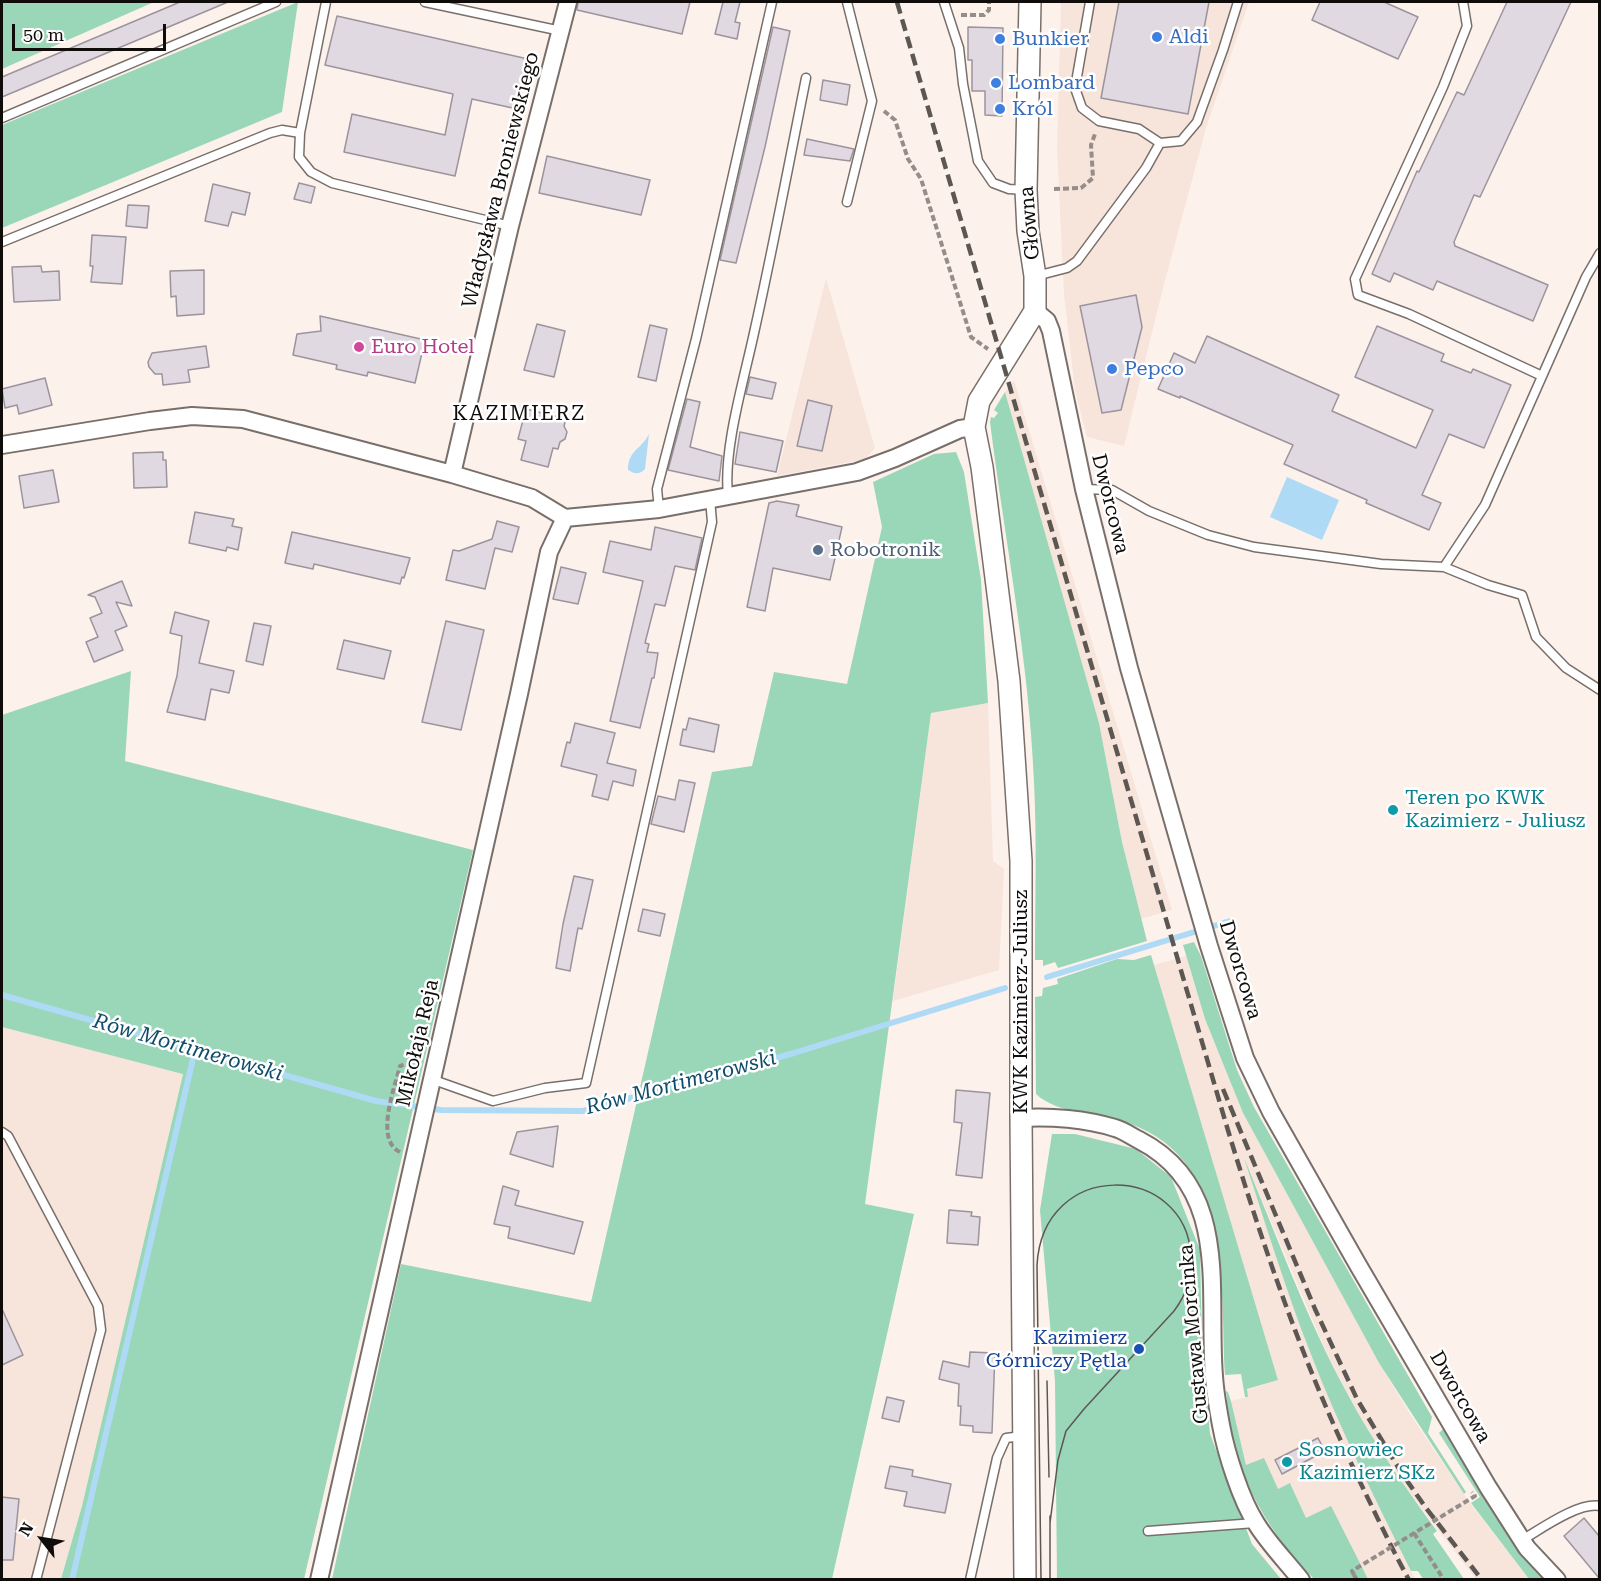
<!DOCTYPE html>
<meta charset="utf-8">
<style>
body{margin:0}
#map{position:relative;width:1601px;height:1581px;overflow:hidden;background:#fdf1ec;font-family:"Roboto Serif",serif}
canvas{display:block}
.frame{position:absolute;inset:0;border:3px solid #0f0c0a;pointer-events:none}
.north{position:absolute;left:12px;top:1509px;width:60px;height:60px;-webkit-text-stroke:4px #fff;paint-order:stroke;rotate:301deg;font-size:16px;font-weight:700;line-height:24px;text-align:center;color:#0f0c0a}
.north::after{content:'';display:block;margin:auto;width:21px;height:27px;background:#0f0c0a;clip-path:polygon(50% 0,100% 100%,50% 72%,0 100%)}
.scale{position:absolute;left:12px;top:24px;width:154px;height:27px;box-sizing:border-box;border:3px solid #0f0c0a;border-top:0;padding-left:8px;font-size:18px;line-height:21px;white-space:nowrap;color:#0f0c0a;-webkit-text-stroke:4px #fff;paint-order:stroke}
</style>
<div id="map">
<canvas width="1601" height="1581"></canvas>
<div class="frame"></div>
<div class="north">N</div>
<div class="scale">50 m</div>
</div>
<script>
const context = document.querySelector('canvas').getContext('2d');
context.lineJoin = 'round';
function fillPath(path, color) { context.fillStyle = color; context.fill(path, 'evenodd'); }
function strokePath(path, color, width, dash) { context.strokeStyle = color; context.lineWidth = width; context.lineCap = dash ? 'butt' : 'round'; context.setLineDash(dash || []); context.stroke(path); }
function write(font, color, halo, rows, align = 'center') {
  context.font = font + ' "Roboto Serif",serif'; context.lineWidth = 5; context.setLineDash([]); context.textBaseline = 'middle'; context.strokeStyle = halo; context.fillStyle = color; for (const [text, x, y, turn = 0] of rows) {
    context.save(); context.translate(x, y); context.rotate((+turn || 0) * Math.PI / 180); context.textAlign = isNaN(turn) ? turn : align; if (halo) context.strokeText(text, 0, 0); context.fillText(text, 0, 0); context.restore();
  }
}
const built = new Path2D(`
 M1061,2H1249L1206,128L1163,288L1124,446L1087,437L1075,390L1064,294L1057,149Z
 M826,278L875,448L865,459L777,476Z
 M1014,380L1172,910L1140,919L1122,842L1099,723L1005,392Z
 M988,703L993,861L1004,869L999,970L893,1001L931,713Z
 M1186,956L1205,1019L1243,1113L1379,1363L1410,1414L1470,1503L1529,1579H1476L1402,1483L1372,1439L1346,1391L1324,1347L1248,1167L1286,1286L1310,1353L1355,1456L1415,1579H1368L1357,1558L1306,1518L1291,1484L1278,1489L1246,1465L1231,1401L1247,1397V1390L1278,1380L1154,965Z
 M2,1027L183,1073L82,1506L61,1579L2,1580Z`);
const green = new Path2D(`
 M2,2H154L2,69Z
 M298,2L282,112L2,228V125Z
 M1005,392L1099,723L1122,842L1147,941L1058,968L1055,962L1043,966V960H1035C1035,901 1037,841 1034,782C1029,661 1005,542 990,422L991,417L994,418L998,413L994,410Z
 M956,452L964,472L981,580L988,703L931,713L865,1204L914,1214L832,1579H332L401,1264L591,1302L712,772L752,766L774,672L847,684L882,527L873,482L934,454Z
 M131,671L125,761L473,850L304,1579H61L82,1506L183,1074L2,1027V715Z
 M1194,942L1201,956L1237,1070L1254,1107L1432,1417L1428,1433L1466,1492L1464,1494L1379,1363L1243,1113L1205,1019L1183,945Z
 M1151,955L1278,1380L1247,1389L1248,1397H1245L1241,1374L1225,1375C1220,1287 1234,1163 1131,1124C1101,1113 1058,1115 1036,1094L1035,997L1042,996L1043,988L1058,984L1057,979L1117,959L1134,960Z
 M1052,1134H1075L1136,1149L1171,1177L1200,1250L1202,1344L1210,1434L1252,1544L1281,1579H1057L1055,1381L1040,1210Z
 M1244,1158C1277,1236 1306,1318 1347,1393C1373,1442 1404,1486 1437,1531L1433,1534L1464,1579H1423L1418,1571H1411C1375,1499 1339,1427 1310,1352C1285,1288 1265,1222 1244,1158Z
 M1226,1391L1228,1392L1231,1401L1246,1465L1264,1458L1278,1489L1290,1483L1306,1518L1331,1506L1368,1579H1314C1261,1524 1232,1469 1226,1391Z
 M1445,1427C1473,1477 1502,1538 1543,1579H1529L1471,1503L1480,1497L1439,1433Z`);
const water = new Path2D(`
 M649,434L645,469C639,475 635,474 628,470C628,450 641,450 649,434Z
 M1287,477L1339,500L1322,540L1270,517Z`);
const stream = new Path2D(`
 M1047,977L1230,921
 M2,995L376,1101L441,1110L583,1111L794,1053L1005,988
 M72,1580L195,1050`);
const building = new Path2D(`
 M180,2H228L2,97V77Z
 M578,2H690L682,34L577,10Z
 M723,2H740L735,22L740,23L737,39L715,34Z
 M1119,2H1209L1188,114L1101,98Z
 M1320,2H1384L1418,17L1398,59L1312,20Z
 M1507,2H1571L1480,197L1474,195L1454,242L1455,246L1548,285L1533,321L1437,281L1433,290L1394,273L1390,282L1372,274L1417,171L1419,172L1457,92L1464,95Z
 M337,16L528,59L517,109L472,99L455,176L344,152L352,114L445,135L453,94L325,65Z
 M773,27L790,31L765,147L736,263L720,260Z
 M968,27L1003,28L1002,116L985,115V91H972V60H968Z
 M823,80L850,85L847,105L820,100Z
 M807,139L854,149L850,161L804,155Z
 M547,156L650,180L641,215L539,193Z
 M299,183L315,187L311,203L294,199Z
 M213,184L250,193L245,215L232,212L228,226L205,221Z
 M128,205L149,206L147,228L126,226Z
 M92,235L126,237L122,284L91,282L93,266H90Z
 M41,266L42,272L59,271L60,300L14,302L12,267Z
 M204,270V314L177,316L176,296L171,297L170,271Z
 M1136,295L1142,327L1121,410L1102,413L1080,306Z
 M320,316L425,340L415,383L368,372L367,376L336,369L337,365L293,355L297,334L321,331Z
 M537,324L565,331L554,377L524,370Z
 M650,325L667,329L656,381L638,377Z
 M1377,326L1444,354L1441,361L1471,373L1473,369L1511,385L1484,448L1449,434L1422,495L1441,503L1429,530L1366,503L1367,500L1284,464L1293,445L1180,396V398L1158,389L1174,353L1195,363L1207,336L1339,395L1332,411L1416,448L1433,410L1355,377Z
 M206,346L209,367L188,370L190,382L163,385L162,374H155L149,367L148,362L152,353Z
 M750,377L776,383L772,399L746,394Z
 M45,378L52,405L19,414L17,405L5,408L2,389Z
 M687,399L700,402L690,447L722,456L719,481L668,470Z
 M808,400L832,406L822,451L797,446Z
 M526,409L566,419L564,426L567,432L565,439L560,442L558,449L553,448L548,467L521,460L526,441L518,439Z
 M740,432L783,441L776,472L735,464Z
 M163,452V460H166L167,487L134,488L133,453Z
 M53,470L59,502L24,508L19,476Z
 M777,501L799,505L796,516L842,527L830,580L773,568L765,611L747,607L769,503Z
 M195,512L234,519L232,526L242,528L238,550L227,547L226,551L189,543Z
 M497,521L519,527L512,552L495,548L485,589L446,580L453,550L459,551L492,539Z
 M655,527L702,538L695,570L675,566L665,606L655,604L645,643L649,644L647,652L658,653L654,678H652L640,728L610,721L643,581L603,572L610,541L651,550Z
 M292,532L410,558L404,578L402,577L400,584L314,564L313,569L285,563Z
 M561,567L586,573L578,604L553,599Z
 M122,581L132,606L116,602L127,626L115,631L123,650L94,662L86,642L98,637L90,618L102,613L95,597L88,595Z
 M175,612L209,621L199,663L234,671L229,693L211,689L205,720L167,712L177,676L182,636L170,633Z
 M446,621L484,630L461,730L422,722Z
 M254,623L271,626L263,665L246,661Z
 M344,640L391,651L384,679L337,669Z
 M689,718L719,725L714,752L680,745L683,729L686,730Z
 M575,723L615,733L607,763L636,770L633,786L613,781L608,800L592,796L597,775L561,766L567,742L570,743Z
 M679,780L695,783L684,832L651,824L658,796L675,800Z
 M574,876L593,880L582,929L578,928L570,971L556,968L563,924Z
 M643,909L665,914L660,936L638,931Z
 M956,1090L990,1093L982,1178L956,1175L962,1123L954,1122Z
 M558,1126L553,1167L510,1154L517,1132Z
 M503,1186L519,1191L515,1205L583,1222L574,1254L508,1238L510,1227L494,1224Z
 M949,1210L972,1212L971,1216L980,1217L978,1245L947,1243Z
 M2,1309L23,1355L2,1365Z
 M970,1352L995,1353L992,1433L973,1432V1426L960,1425L961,1406H958L959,1384L939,1379L943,1361L969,1367Z
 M887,1397L904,1401L899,1422L882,1418Z
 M1318,1438L1325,1451L1282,1474L1275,1460Z
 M890,1466L913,1470L912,1476L951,1484L945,1513L904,1506L907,1492L885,1488Z
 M2,1497L19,1499L13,1560H2Z
 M1584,1518L1599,1536V1578L1564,1536Z`);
const path = new Path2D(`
 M961,15H984L989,10V2
 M884,111L895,120L908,159L921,179L971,337L988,349
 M1054,189L1081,188L1093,178L1091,145L1095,134
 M400,1152C374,1140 395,1087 400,1066L420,1058
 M1414,1533L1444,1580
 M1354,1575L1357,1580`);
const service = new Path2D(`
 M326,2L300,133L299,157L311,172L332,183L510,226
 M425,2L561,31
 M847,2L872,101L847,202
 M944,2L959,48L963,84L978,161L993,183L1009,189L1026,190
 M1090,2L1075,88L1082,108L1099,121L1139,129L1160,143L1181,141L1197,122L1223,50L1238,2
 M1463,2L1467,26L1443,87L1355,279L1358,295L1409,314L1542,376
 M2,118L276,2
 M2,242L270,133L282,130L300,133
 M1036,276L1067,268L1077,261L1146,168L1160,143
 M1084,489L1112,490L1149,511L1208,535L1254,547L1381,564L1444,567L1485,505L1586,277L1600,253
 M728,495C723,449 744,380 754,333C773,248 789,163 806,78
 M659,509L657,489L696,339L772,2
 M1444,567L1488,585L1522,595L1536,637L1566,668L1600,690
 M431,1079L493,1101L545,1088L586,1083L712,522L710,499
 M2,1132L8,1136L98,1306L101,1330L36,1580
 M1148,1531L1255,1523
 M1522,1540C1541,1529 1578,1502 1600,1506
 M970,1580L997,1458L1006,1438L1023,1436`);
const minor = new Path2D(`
 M1035,311L1047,321L1051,331L1084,489L1129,668L1209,946L1245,1058L1271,1112L1358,1265L1488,1487L1527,1548L1557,1580
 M2,445L150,421L192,416L243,419L452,474L532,498L565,518L659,509L857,472L895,458L960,429L974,427
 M452,474L510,226L568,2
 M1021,1118C1050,1116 1086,1119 1115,1128C1123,1130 1131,1136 1139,1140C1232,1188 1207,1291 1214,1376C1215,1392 1218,1409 1221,1425C1226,1453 1241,1500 1256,1523C1268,1543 1286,1561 1301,1580
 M319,1580L519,694L549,552L565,518`);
const tertiary = new Path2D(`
 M1025,1580L1021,1118V861L1009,681L982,467L974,427L979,401L1035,311V276L1028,231L1026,190L1030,2`);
const tram = new Path2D(`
 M1047,1381L1049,1477
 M1050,1516V1580
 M1041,1580L1037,1265C1043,1158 1186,1162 1191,1256C1193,1276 1186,1295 1174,1311L1084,1409L1066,1431L1058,1460L1050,1523`);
const rail = new Path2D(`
 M897,2L1224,1117C1262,1244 1304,1367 1362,1486C1377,1517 1392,1549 1409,1580
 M1223,1089L1315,1309L1357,1399L1401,1472L1426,1508L1482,1580`);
const pathBridge = new Path2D(`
 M1354,1575L1352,1571L1475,1496L1472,1492`);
const markers = [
 [1157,37,6,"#3f7fe0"],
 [1000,39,6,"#3f7fe0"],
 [996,83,6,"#3f7fe0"],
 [1000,109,6,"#3f7fe0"],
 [359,347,6,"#d1479c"],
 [1112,369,6,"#3f7fe0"],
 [818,550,6,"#5c6f8a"],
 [1393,810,6,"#0f9aa8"],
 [1139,1349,6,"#1a4fb4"],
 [1287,1462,6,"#0f9aa8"]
];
const shopNames = [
 ["Aldi",1169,37],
 ["Bunkier",1012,39],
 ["Lombard",1008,83],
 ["Król",1012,109],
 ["Pepco",1124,369]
];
const streetNames = [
 ["Władysława Broniewskiego",501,180,-76],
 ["Główna",1030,223,-95],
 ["Dworcowa",1110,504,76],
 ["Dworcowa",1240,970,73],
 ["KWK Kazimierz-Juliusz",1021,1002,-90],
 ["Mikołaja Reja",418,1043,-77],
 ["Gustawa Morcinka",1194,1334,-95],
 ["Dworcowa",1460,1397,60]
];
const hotelNames = [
 ["Euro Hotel",371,347]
];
const serviceNames = [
 ["Robotronik",830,550]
];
const cultureNames = [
 ["Teren po KWK",1405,798],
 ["Kazimierz - Juliusz",1405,821],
 ["Sosnowiec",1299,1450],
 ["Kazimierz SKz",1299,1473]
];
const transitNames = [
 ["Kazimierz",1127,1338],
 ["Górniczy Pętla",1127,1361]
];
const neighbourhoodNames = [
 ["KAZIMIERZ",519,414]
];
const waterNames = [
 ["Rów Mortimerowski",188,1048,16],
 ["Rów Mortimerowski",681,1083,-15]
];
fillPath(built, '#f7e4db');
fillPath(green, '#99d7b8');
fillPath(water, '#aedaf5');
strokePath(stream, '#aedaf5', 6);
fillPath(building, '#e1d9e2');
strokePath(building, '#9b949c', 1.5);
strokePath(service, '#796f6a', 11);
strokePath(minor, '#796f6a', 20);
strokePath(tertiary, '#796f6a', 24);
strokePath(path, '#958d89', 4, [6, 3]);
strokePath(service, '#fff', 8);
strokePath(minor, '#fff', 16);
strokePath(tertiary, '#fff', 21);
strokePath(tram, '#5d5754', 1.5);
strokePath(rail, '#5d5754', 4.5, [12, 6]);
strokePath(pathBridge, '#958d89', 4, [6, 3]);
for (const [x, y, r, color] of markers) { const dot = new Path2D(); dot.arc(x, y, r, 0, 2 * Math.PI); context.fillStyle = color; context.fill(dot); strokePath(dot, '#fff', 2); }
write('20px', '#366cbe', '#fff', shopNames, 'left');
write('20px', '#0f0c0a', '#fff', streetNames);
write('20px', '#b23c85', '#fff', hotelNames, 'left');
write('20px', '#4e5e75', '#fff', serviceNames, 'left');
write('20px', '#0d838f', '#fff', cultureNames, 'left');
write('20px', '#164399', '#fff', transitNames, 'right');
context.letterSpacing = '1.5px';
write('21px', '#0f0c0a', '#fff', neighbourhoodNames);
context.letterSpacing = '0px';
write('italic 21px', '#0f4d6a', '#fff', waterNames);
</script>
